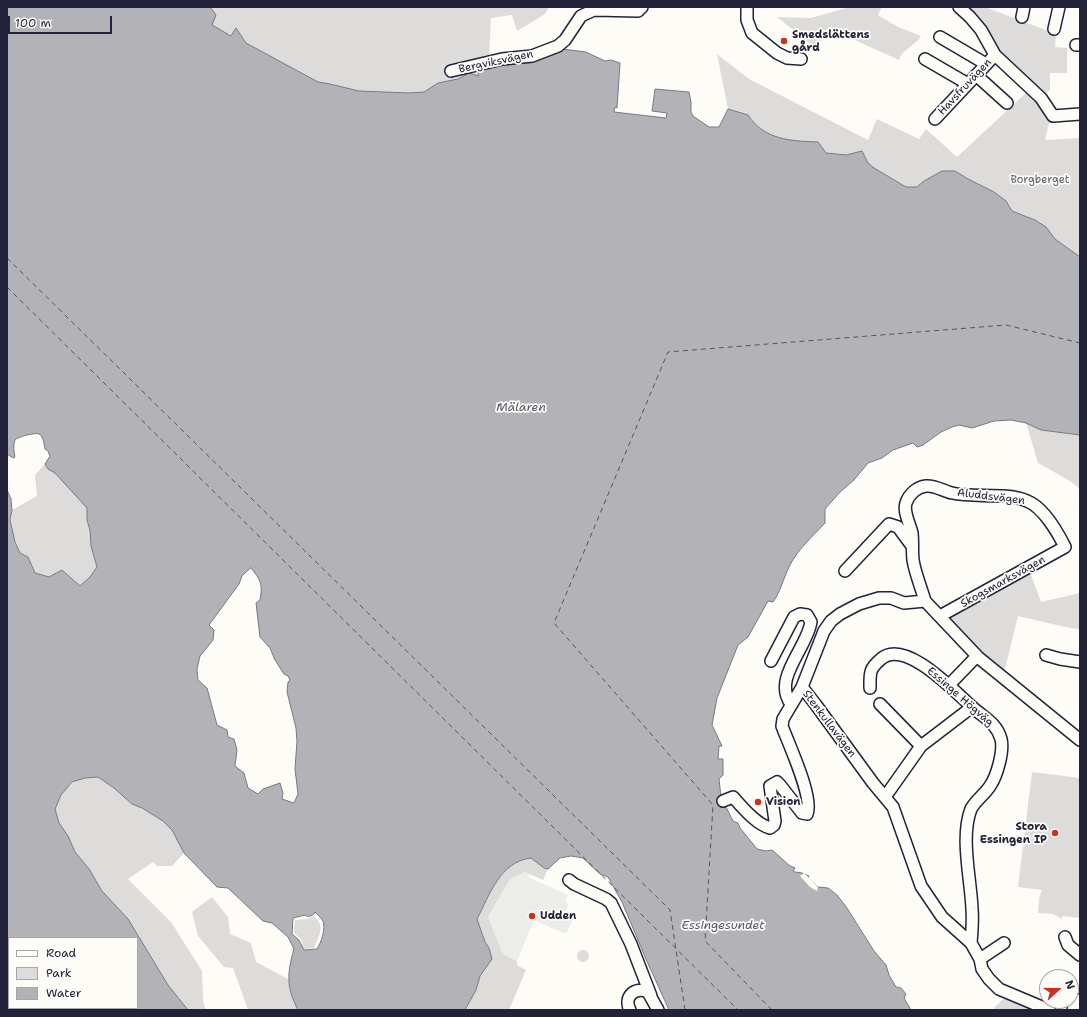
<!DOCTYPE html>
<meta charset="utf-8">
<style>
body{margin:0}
#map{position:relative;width:1087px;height:1017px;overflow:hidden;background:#fdfcf7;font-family:"Shantell Sans",sans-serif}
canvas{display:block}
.frame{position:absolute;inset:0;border:8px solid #22223b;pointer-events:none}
.legend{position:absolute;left:8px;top:937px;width:130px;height:72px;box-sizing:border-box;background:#fdfcf7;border:1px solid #a5a5ac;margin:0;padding:5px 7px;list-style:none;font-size:12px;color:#22223b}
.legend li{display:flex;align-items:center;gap:8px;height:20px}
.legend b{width:20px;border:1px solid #a5a5ac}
.north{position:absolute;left:1039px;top:969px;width:40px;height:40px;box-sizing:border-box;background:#fdfcf7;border:1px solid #a5a5ac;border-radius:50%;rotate:69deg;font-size:11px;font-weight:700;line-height:16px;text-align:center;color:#22223b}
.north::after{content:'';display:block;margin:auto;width:14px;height:18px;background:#c8321e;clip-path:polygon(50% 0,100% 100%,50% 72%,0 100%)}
.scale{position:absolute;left:8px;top:16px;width:104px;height:18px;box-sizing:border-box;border:2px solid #22223b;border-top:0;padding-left:5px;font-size:12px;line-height:14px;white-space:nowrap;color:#22223b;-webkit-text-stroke:3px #fdfcf7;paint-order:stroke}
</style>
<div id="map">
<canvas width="1087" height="1017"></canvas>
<div class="frame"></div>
<ul class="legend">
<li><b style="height:5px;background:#fdfcf7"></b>Road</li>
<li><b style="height:11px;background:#dddcdb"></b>Park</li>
<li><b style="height:11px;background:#b2b2b7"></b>Water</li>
</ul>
<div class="north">N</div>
<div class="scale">100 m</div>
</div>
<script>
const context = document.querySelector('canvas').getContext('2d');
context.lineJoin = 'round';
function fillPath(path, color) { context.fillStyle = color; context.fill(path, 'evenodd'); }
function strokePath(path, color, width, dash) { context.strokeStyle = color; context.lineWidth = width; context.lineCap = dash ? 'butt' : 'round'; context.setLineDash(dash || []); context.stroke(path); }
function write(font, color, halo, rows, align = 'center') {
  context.font = font + ' "Shantell Sans",sans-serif'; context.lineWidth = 3.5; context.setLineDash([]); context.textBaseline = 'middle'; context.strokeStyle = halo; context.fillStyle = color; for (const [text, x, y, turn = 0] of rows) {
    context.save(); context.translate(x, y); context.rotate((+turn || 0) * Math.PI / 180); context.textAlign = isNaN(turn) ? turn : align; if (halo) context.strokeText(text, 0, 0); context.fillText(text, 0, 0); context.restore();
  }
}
const built = new Path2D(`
 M525,872L529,874L528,877L568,895L565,902L569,904L566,911L575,915L566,934L534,920L517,961L503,954L488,917L510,879Z`);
const green = new Path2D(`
 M210,7H549L545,14L517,31L512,15L491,18L489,57L478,76L469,73L458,79L438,83L424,92L409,93L359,91L330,84L318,82L246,43L236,28L231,36L211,25Z
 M850,7H882L878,15L898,27L921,36C915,46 902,49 899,60L835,31L813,46L777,17L811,18Z
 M967,7H985L1056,34L1055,47L1067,48V73H1050V90L1042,95L996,52Z
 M717,54L749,79L868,140L877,119L919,139L926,129L957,157L1028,91L1039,101L1050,119L1045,140L1080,138V257L1055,239L1046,227L1035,220L1012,211L1006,201L994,192L968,179L955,171H942L924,181L917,187H906L874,168L868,163L862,151L846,155L826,153L818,142C790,141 764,140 748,115L728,109Z
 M1026,423L1041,430L1080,435V489L1070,481L1038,463Z
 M45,464L48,469L55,473L87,508V520L90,530L91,546L97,568L90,577L80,586L62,570L49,577L35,573L28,557L20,553C14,539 9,526 12,510L37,496L35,475Z
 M1030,572L1041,602L1080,593V629L1070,628L1018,616L1004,673L977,651L947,618Z
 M1032,772L1080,778V918L1062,916V919L1053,914L1038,913L1039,899L1042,890L1018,887Z
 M98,777L114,788L132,804L142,808L163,821L172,830L184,853L172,866H157L153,862L128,879L171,922L202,971L203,1001L206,1010H188L168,985L128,919L102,891L89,869L75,852L68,836L59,823L55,809C66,784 71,779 98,777Z
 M531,858L544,868L548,869L543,880L525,872L510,879L488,917L503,954L517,961V965L526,970L509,1010H466V1008L476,990L480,976L490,962L489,948L485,942L477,919C490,894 500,862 531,858Z
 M212,897L228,917L230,934L251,943L256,962L288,979L293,1001L298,1010H248L233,968L224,967L198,936L192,912Z
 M314,916C326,927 319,935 314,948L304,949L301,939L294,933L295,920L307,919Z
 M577 956a6 6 0 1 1 12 0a6 6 0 1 1-12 0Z
 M7,986L9,987V1008H45L50,1010H7Z
 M1006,996L1027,1006L1033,1010H995L994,1008Z`);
const water = new Path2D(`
 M7,7H210L216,15L212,25L231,36L236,28L246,43L318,82L330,84L359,91L409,93L424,92L438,83L458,79L469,73L478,76L479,69L562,49L586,52L605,61L611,60L620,63L617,108L615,107L614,112L666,118L667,113L652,111L655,89L689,92L691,102V112L693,116L709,127H719L728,109L748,115C764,140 791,141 818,142L826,153L846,155L862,151L868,163L874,168L906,187H917L924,181L942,171H955L968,179L994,192L1006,201L1012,211L1035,220L1046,227L1055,239L1080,257V435L1041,430L1026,423L1011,420L994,421L972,428L959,425L952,427L941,432L923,445L917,447L913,443L893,450L882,458L868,463L854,480L840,492L825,509V523C812,537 797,550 789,567C783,579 781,591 773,602L768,601L748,637L738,645L717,698L712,725L722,746H719L718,759H723V775L719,779L721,797L733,821L738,823L740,828L757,849L766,851L772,850L790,866L795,868L793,871L795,872L802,873L809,876L808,878L818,887L828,888L837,895L847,908L874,951L886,965L889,975L896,987L901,988L906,994L904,998L911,1010H669L646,959L622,902L608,877L600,874L583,858L571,856L560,858L548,869L544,868L531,858C500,862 490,894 477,919L485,942L489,948L492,959L480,976L476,990L466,1008V1010H298C286,987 287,973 294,949L288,937L272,923L263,921L228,888L217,887L184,853L172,830L163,821L142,808L132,804L114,788L98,777L85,778L72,782L61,795L55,809L59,823L68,836L75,852L89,869L102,891L128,919L168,985L188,1010H50L45,1008H137V938H9V987L7,986V490L11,499L12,510L10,520L15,542L20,553L28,557L35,573L49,577L62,570L80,586L90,577L97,567L91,546L90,530L87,520V508L55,473L48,469L45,464L50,456L48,451L45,449C44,445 44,437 39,434C36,432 17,437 15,440C13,445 14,452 15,457L13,458L7,454ZM251,568C261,580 263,585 260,600L256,603L260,637L270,648L275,660L284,674L288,676L290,680L288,682L287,692L296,728L297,741L295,769L298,794L294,803L282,799L283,793L280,783L263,789L258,794L248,788L244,773L235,766L237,750L234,739L228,737L227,730L217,725L207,688L198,680L197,669L200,656L213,640L214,630L209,625L239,584L242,576ZM315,912C317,914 321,918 323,921C326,928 321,943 317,949L304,950L299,940L292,934L293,918L305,915C308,918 311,916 314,914Z`);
const pier = new Path2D(`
 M804,873L818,887L817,891L810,887L800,876Z`);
const ferry = new Path2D(`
 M7,258L670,910L685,1010
 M7,287L738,1010
 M772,1010L705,941L713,805L554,623L668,352L1006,325L1080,343`);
const minor = new Path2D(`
 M747,7V20L752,33L777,53L787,58L801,59
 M959,7L970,17L981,30L995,55L1041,98L1053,116L1080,114
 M1022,17L1024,7
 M1054,29L1059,7
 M940,37L986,64
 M1076,45H1080
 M925,59L968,84
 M451,71L502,59L532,56L558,46L565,40L581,16L594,10L638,11L642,7
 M976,75L1007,103
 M935,119L995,55
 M845,571L889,524L898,527L912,546
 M925,601C921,587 915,573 913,560C912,551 913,542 912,533C910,524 903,512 906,503C909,494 917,487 926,486C935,485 943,491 952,493C974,498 1007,492 1027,501C1043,507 1058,533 1065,547L940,616
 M1046,655L1060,659L1080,662
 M771,661L794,617L800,614L807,615L811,622C807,648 772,679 791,704
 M949,685L977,656
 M870,688C870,673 869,669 881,659C905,638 954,691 971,706C984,718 996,722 1001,739C1004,751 997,776 990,786C985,794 975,801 971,809C960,837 971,880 972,909C973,920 972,931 971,943
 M880,704L921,746
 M885,797L921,746L972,707
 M723,801L733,797C743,808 756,824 770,828L774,825L775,821L770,786L777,782L780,785L802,813L807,814C814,798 789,745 782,726L783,719L802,687
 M569,880L574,884L606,899L611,903L631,944L651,996
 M1065,937L1068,945L1080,955
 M980,959L1004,943
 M630,1010C623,997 635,986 648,992L658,1010
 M1049,1010L999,989L989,979L982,969L980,959L971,943L942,917L921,886L893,807L873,783L816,705L802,687L824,631L831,621L840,614L859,604L879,598H891L904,603L925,601L979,658L1080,740
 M1073,1010L1080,1000`);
const markers = [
 [784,41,4,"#c8321e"],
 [758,802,4,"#c8321e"],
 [1055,833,4,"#c8321e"],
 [532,916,4,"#c8321e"]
];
const poiNames = [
 ["Smedslättens",792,35],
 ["gård",792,48],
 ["Vision",766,802],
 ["Stora",1047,827,"right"],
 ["Essingen IP",1047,840,"right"],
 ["Udden",540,916]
];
const streetNames = [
 ["Bergviksvägen",496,62,-12],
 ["Havsfruvägen",965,87,-47],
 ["Aluddsvägen",991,497,7],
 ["Skogsmarksvägen",1003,582,-29],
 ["Essinge Högväg",960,697,41],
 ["Stenkullavägen",829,724,53]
];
const parkNames = [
 ["Borgberget",1040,180]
];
const waterNames = [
 ["Mälaren",521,408],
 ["Essingesundet",723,926]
];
fillPath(built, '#ecece9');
fillPath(green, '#dddcdb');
fillPath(water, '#b2b2b7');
strokePath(water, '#787885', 1);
fillPath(pier, '#fdfcf7');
strokePath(ferry, '#545466', 1, [5, 4]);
strokePath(minor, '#22223b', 14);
strokePath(minor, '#fdfcf7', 11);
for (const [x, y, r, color] of markers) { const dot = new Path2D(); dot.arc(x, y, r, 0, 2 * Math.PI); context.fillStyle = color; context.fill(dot); strokePath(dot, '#fdfcf7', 1.5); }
write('bold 11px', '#22223b', '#fdfcf7', poiNames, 'left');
write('11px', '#22223b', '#fdfcf7', streetNames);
write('11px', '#5a5a6b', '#fdfcf7', parkNames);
write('italic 12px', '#545466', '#fdfcf7', waterNames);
</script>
